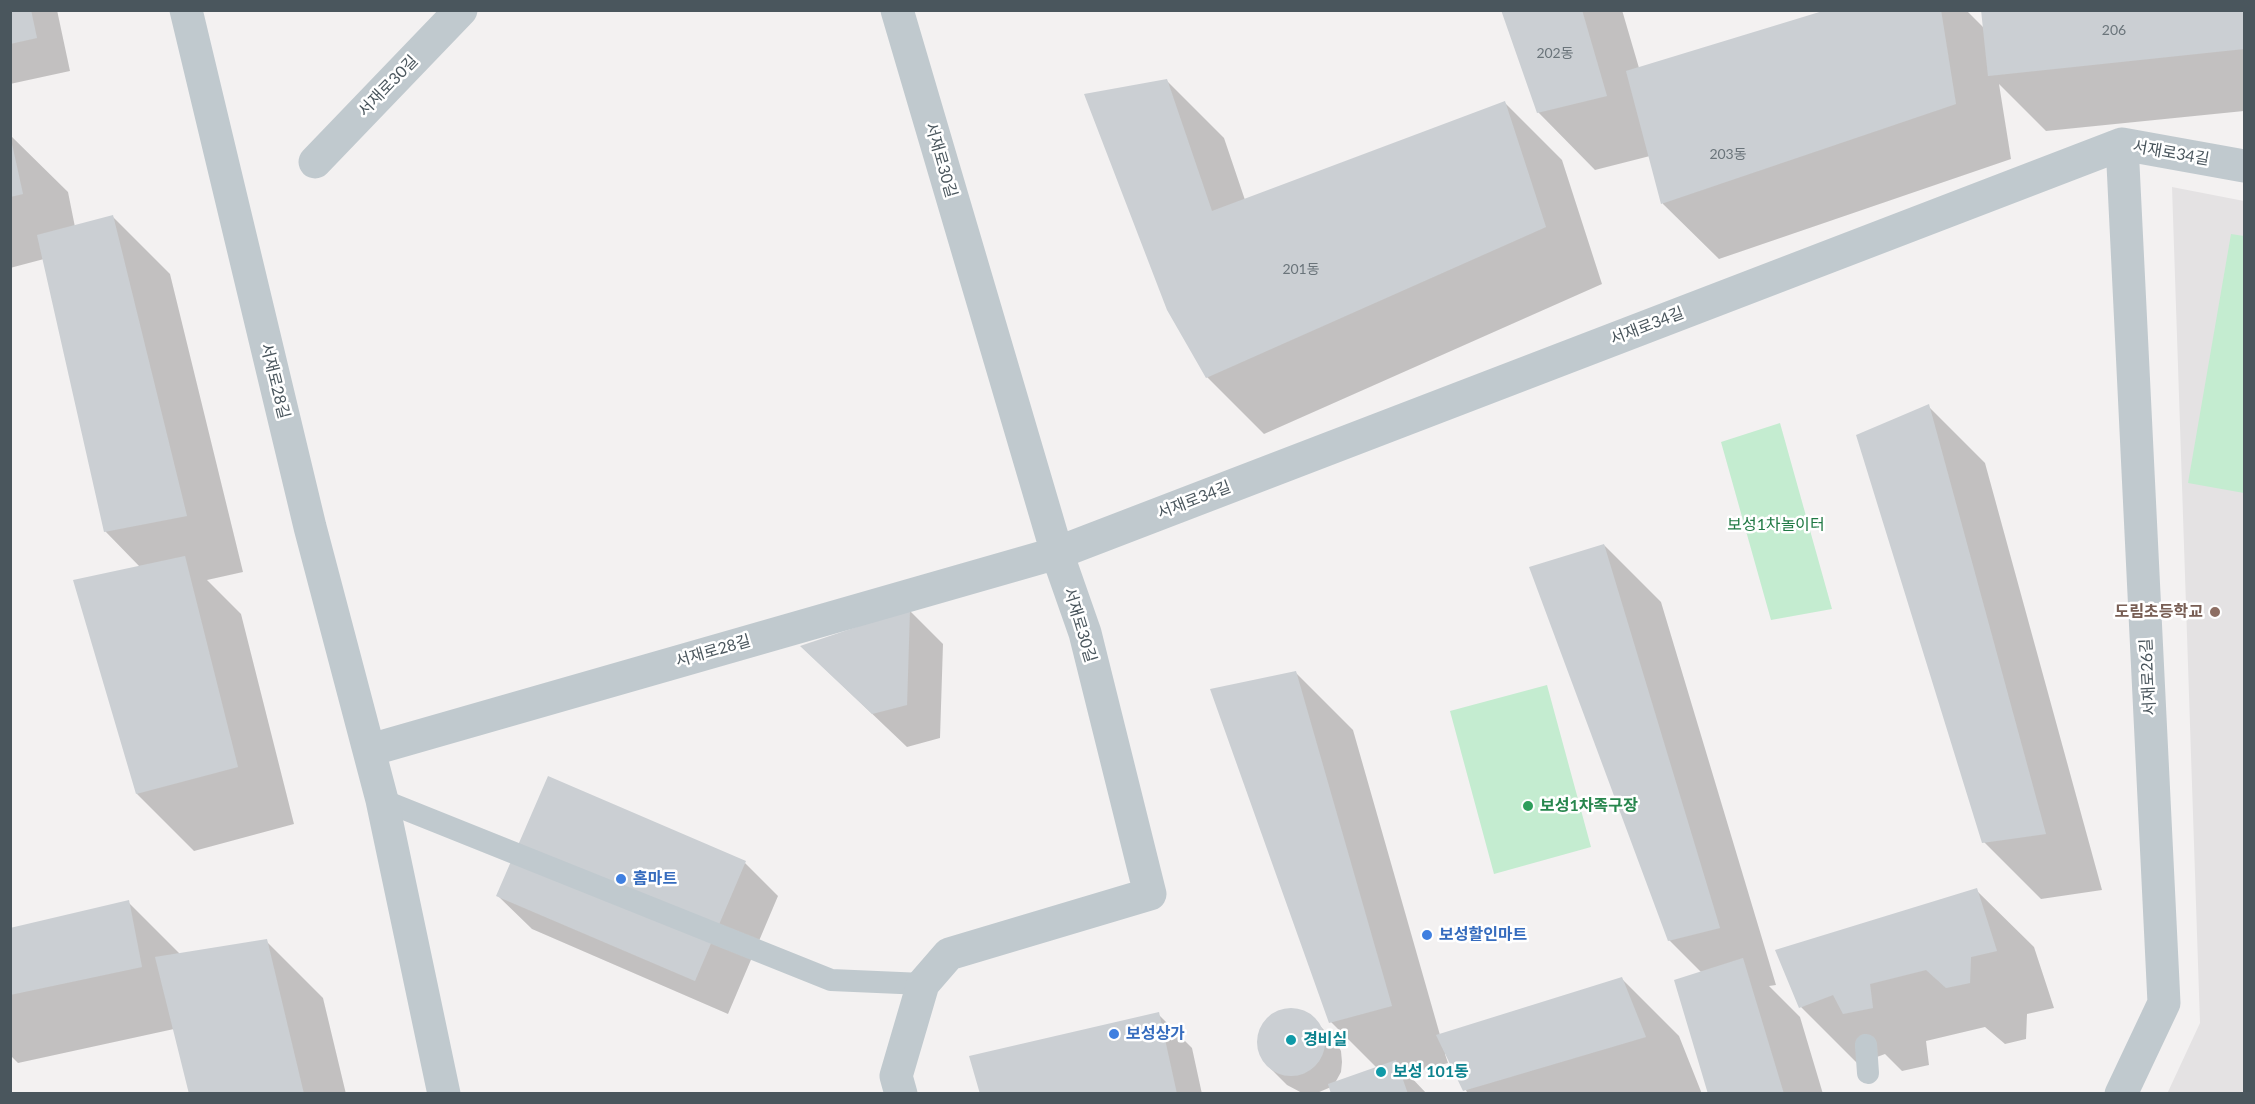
<!DOCTYPE html>
<meta charset="utf-8">
<style>
body{margin:0}
#map{position:relative;width:2255px;height:1104px;overflow:hidden;background:#f3f1f1;font-family:Lato,sans-serif}
canvas{display:block}
.frame{position:absolute;inset:0;border:12px solid #4a565d;pointer-events:none}
</style>
<div id="map">
<canvas width="2255" height="1104"></canvas>
<div class="frame"></div>
</div>
<script>
const context = document.querySelector('canvas').getContext('2d');
context.lineJoin = 'round';
function fillPath(path, color) { context.fillStyle = color; context.fill(path, 'evenodd'); }
function strokePath(path, color, width, dash) { context.strokeStyle = color; context.lineWidth = width; context.lineCap = dash ? 'butt' : 'round'; context.setLineDash(dash || []); context.stroke(path); }
function write(font, color, halo, rows, align = 'center') {
  context.font = font + ' Lato,"Noto Sans KR",sans-serif'; context.lineWidth = 5; context.setLineDash([]); context.textBaseline = 'middle'; context.strokeStyle = halo; context.fillStyle = color; for (const [text, x, y, turn = 0] of rows) {
    context.save(); context.translate(x, y); context.rotate((+turn || 0) * Math.PI / 180); context.textAlign = isNaN(turn) ? turn : align; if (halo) context.strokeText(text, 0, 0); context.fillText(text, 0, 0); context.restore();
  }
}
const education = new Path2D(`
 M2172,187L2244,201V1093L2167,1094L2200,1023Z`);
const green = new Path2D(`
 M2231,234L2244,236V493L2188,483Z
 M1780,423L1832,609L1771,620L1721,442Z
 M1547,685L1591,847L1494,874L1450,711Z`);
const shadow = new Path2D(`
 M10,10H57L70,71L10,84Z
 M1503,10H1622L1639,68L1831,10H1966L1985,29L1982,10H2244V111L2046,131L1999,84L2011,159L1719,259L1663,204L1650,156L1595,170L1538,112Z
 M1167,81L1224,138L1245,200L1505,103L1562,160L1602,284L1264,434L1207,377Z
 M10,135L68,192L75,227L113,217L170,274L243,572L207,580L241,614L294,824L194,851L137,794L140,567L105,531L44,259L10,268Z
 M1928,406L1985,463L2102,890L2041,899L1984,842Z
 M1604,545L1661,602L1776,985L1769,986L1800,1017L1823,1094H1709L1702,973L1669,940Z
 M910,611L943,644L940,738L907,747L802,647Z
 M1296,673L1353,730L1440,1035L1622,979L1679,1036L1702,1094H1468L1447,1054H1445L1448,1063L1408,1074L1427,1094H1333L1331,1087L1317,1093L1304,1094L1287,1085L1268,1066L1262,1058L1258,1037L1262,1027L1268,1018L1278,1012L1288,1010L1299,1011L1309,1015L1336,1042L1341,1051L1342,1062L1341,1072L1335,1083L1377,1068L1331,1022Z
 M745,863L778,896L728,1014L532,929L498,896Z
 M1976,890L2034,947L2054,1008L2027,1014L2026,1039L2005,1044L1985,1027L1926,1041L1929,1065L1902,1071L1885,1054L1858,1064L1801,1007Z
 M128,902L181,955L266,941L323,998L346,1094H191L174,1029L18,1063L10,1055V930Z
 M1158,1014L1192,1048L1202,1094H982Z`);
const building = new Path2D(`
 M10,10H31L37,38L10,44Z
 M1501,10H1582L1607,96L1537,113Z
 M1826,10H1941L1956,104L1661,204L1626,71Z
 M1981,10H2244V49L1988,76Z
 M1167,79L1212,211L1505,101L1546,227L1206,378L1167,310L1084,94Z
 M10,135L23,194L10,197Z
 M113,215L187,516L104,532L37,235Z
 M1929,404L2046,834L1982,843L1856,435Z
 M1604,544L1720,928L1668,941L1529,567Z
 M185,556L238,767L136,794L73,580Z
 M910,609L907,705L872,714L800,646Z
 M1296,671L1392,1006L1329,1023L1210,689Z
 M548,776L746,861L695,981L496,896Z
 M1977,888L1997,951L1971,957L1970,983L1946,988L1926,970L1870,984L1873,1008L1843,1014L1833,995L1799,1008L1775,950Z
 M129,900L142,967L10,995V928Z
 M267,939L304,1094H189L155,957Z
 M1743,958L1784,1094H1708L1674,980Z
 M1622,977L1646,1037L1463,1091L1436,1035Z
 M1257 1042a34 34 0 1 1 68 0a34 34 0 1 1-68 0Z
 M1159,1012L1177,1094H980L969,1056Z
 M1396,1060L1408,1094H1331L1328,1084Z`);
const lane = new Path2D(`
 M382,800L831,980L923,984
 M1866,1045L1868,1073`);
const street = new Path2D(`
 M186,10L310,527L382,800L444,1094
 M897,10L1057,553L1085,633L1150,894L949,954L923,984L896,1076L901,1094
 M315,162L461,10
 M370,750L1057,553L2122,144L2244,166
 M2121,1094L2164,1003L2122,144`);
const markers = [
 [2215,612,6,"#8d6e63"],
 [1528,806,6,"#2e9e5b"],
 [621,879,6,"#3f7fe0"],
 [1427,935,6,"#3f7fe0"],
 [1114,1034,6,"#3f7fe0"],
 [1291,1040,6,"#0f9aa8"],
 [1381,1072,6,"#0f9aa8"]
];
const numberNames = [
 ["206",2114,30],
 ["202동",1555,53],
 ["203동",1728,154],
 ["201동",1301,269]
];
const streetNames = [
 ["서재로30길",388,86,-46],
 ["서재로34길",2171,153,10],
 ["서재로30길",941,160,74],
 ["서재로34길",1647,326,-21],
 ["서재로28길",275,381,76],
 ["서재로34길",1194,500,-21],
 ["서재로30길",1080,625,73],
 ["서재로28길",713,651,-16],
 ["서재로26길",2148,677,-93]
];
const parkNames = [
 ["보성1차놀이터",1776,525]
];
const educationNames = [
 ["도림초등학교",2203,612]
];
const leisureNames = [
 ["보성1차족구장",1540,806]
];
const shopNames = [
 ["홈마트",633,879],
 ["보성할인마트",1439,935],
 ["보성상가",1126,1034]
];
const cultureNames = [
 ["경비실",1303,1040],
 ["보성 101동",1393,1072]
];
fillPath(education, '#e4e2e3');
fillPath(green, '#c4ecd0');
fillPath(shadow, '#0003');
fillPath(building, '#cbcfd3');
strokePath(lane, '#c0c9ce', 22);
strokePath(street, '#c0c9ce', 33);
for (const [x, y, r, color] of markers) { const dot = new Path2D(); dot.arc(x, y, r, 0, 2 * Math.PI); context.fillStyle = color; context.fill(dot); strokePath(dot, '#fff', 2); }
write('14px', '#6a747a', null, numberNames);
write('16px', '#4a565d', '#fff', streetNames);
write('16px', '#207944', '#fff', parkNames);
write('bold 16px', '#785e54', '#fff', educationNames, 'right');
write('bold 16px', '#27864d', '#fff', leisureNames, 'left');
write('bold 16px', '#366cbe', '#fff', shopNames, 'left');
write('bold 16px', '#0d838f', '#fff', cultureNames, 'left');
</script>
